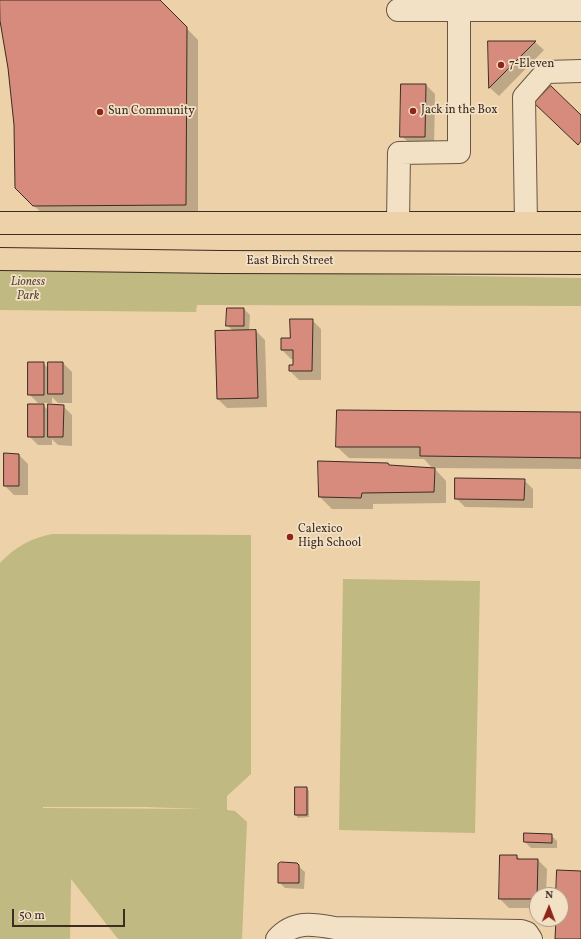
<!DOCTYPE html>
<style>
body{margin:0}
#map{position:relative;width:581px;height:939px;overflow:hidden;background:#edd1a8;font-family:Vollkorn,serif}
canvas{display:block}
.north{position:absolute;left:529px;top:887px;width:40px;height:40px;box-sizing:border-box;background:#f3e1c6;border:1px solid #aa9984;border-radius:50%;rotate:1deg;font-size:11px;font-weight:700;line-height:16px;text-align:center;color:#3c2c22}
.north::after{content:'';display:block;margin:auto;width:14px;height:18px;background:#8f2418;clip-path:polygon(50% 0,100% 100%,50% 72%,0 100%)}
.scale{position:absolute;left:12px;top:909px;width:113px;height:18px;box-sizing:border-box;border:2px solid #3c2c22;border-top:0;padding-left:5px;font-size:12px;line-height:14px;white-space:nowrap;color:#3c2c22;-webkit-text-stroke:3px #f3e1c6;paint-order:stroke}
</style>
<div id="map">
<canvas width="581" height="939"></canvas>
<div class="north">N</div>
<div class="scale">50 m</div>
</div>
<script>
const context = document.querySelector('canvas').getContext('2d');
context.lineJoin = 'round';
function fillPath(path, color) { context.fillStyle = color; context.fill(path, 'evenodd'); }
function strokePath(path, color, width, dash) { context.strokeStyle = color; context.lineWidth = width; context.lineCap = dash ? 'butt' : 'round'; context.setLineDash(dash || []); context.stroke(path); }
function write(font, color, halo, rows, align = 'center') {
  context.font = font + ' Vollkorn,serif'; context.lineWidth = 3.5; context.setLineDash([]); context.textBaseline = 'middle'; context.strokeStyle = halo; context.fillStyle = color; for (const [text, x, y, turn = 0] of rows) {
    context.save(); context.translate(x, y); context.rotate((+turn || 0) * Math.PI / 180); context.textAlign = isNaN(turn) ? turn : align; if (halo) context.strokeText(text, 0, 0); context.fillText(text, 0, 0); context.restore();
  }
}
const green = new Path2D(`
 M0,268L581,278V306L197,305L196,312L0,310Z
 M53,534L251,535V774L227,796V810L235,811L247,822L242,939H118L71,879L70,939H0V563C14,548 32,537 53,534ZM145,807L203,809L43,808V807Z
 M343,579L480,581L475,833L339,830Z`);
const shadow = new Path2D(`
 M0,0H159L198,40V217H46L28,200L0,17Z
 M489,42H535L544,50L499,96L490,88Z
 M426,85L435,94L434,146L411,145L402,136Z
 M244,309L250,315L249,331H256L265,340L267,407L227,408L218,399L216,332L233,331L227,325Z
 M312,320L321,329V380H299L290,371L294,366V359H291L282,350Z
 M43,363L49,369V363H63L72,372V403H58L52,397V403H38L29,394Z
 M43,405L49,411L63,406L72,415V446L58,445L52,439V445H38L29,436Z
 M581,413V469L434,468L446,481V503L373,504V509H332L320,497L390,466L433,469L424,459L349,458L337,447Z
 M19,455L28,464V495H14L5,486Z
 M524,480L533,489V508L465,507L456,498Z
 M307,788L309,791V817L298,818L296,815Z
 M551,835L557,841V848H531L525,842Z
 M517,856L521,860H538L547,869L546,895H537V908H509L500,899Z
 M296,864L305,872L304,889L285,888L279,882Z`);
const building = new Path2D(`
 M0,0H160L187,27L186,205L33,206L15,188L14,125L8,68L0,21Z
 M488,41H536L489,88Z
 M401,84H426L425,137H400Z
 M551,86L581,115V141L578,145L534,103Z
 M227,308H244V326H226Z
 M290,319H313L312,371H289V365H293V350H281V338H290Z
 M256,330L258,398L217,399L215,331Z
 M28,362H44V395H28Z
 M48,362H63V394H48Z
 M28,404H44V437H28Z
 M48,404L64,405L63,437H48Z
 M337,410L581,412V458L420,456V447H336Z
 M4,453L19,454V486H4Z
 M318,461L388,463L389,465L435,468L434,492L362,493L361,498L319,497Z
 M455,478L525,479L524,500L455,499Z
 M295,787H307V815H295Z
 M524,833L552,834V843L524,842Z
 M500,855H517V859H538L537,899H499Z
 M281,862L297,863L299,865V883H278V864Z
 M557,870L581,871V939H555L556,919H561V895H556Z`);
const minor = new Path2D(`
 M398,10H459
 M398,223L399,153L459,152V10H581
 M526,223L524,97L546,72L581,71
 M277,939C294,920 313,924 335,928L521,931L527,933L531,939`);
const major = new Path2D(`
 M0,223H581
 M0,259L221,262L581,263`);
const markers = [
 [501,65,4,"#8f2418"],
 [413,111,4,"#8f2418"],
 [100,112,4,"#8f2418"],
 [290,537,4,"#8f2418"]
];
const poiNames = [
 ["7-Eleven",509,65],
 ["Jack in the Box",421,111],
 ["Sun Community",108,112],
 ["Calexico",298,530],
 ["High School",298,544]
];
const streetNames = [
 ["East Birch Street",290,262]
];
const parkNames = [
 ["Lioness",28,283],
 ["Park",28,297]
];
fillPath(green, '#c0b982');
fillPath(shadow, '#0003');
fillPath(building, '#d68b7d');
strokePath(building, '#3c2c22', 1);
strokePath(minor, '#685544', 24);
strokePath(major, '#3c2c22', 24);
strokePath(minor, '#f3e1c6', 22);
strokePath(major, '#edd1a8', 22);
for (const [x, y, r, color] of markers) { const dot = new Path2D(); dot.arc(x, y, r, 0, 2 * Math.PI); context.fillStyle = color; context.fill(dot); strokePath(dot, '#f3e1c6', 1.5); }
write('12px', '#3c2c22', '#f3e1c6', poiNames, 'left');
write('12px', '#3c2c22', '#f3e1c6', streetNames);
write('italic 12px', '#564835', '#f3e1c6', parkNames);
</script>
